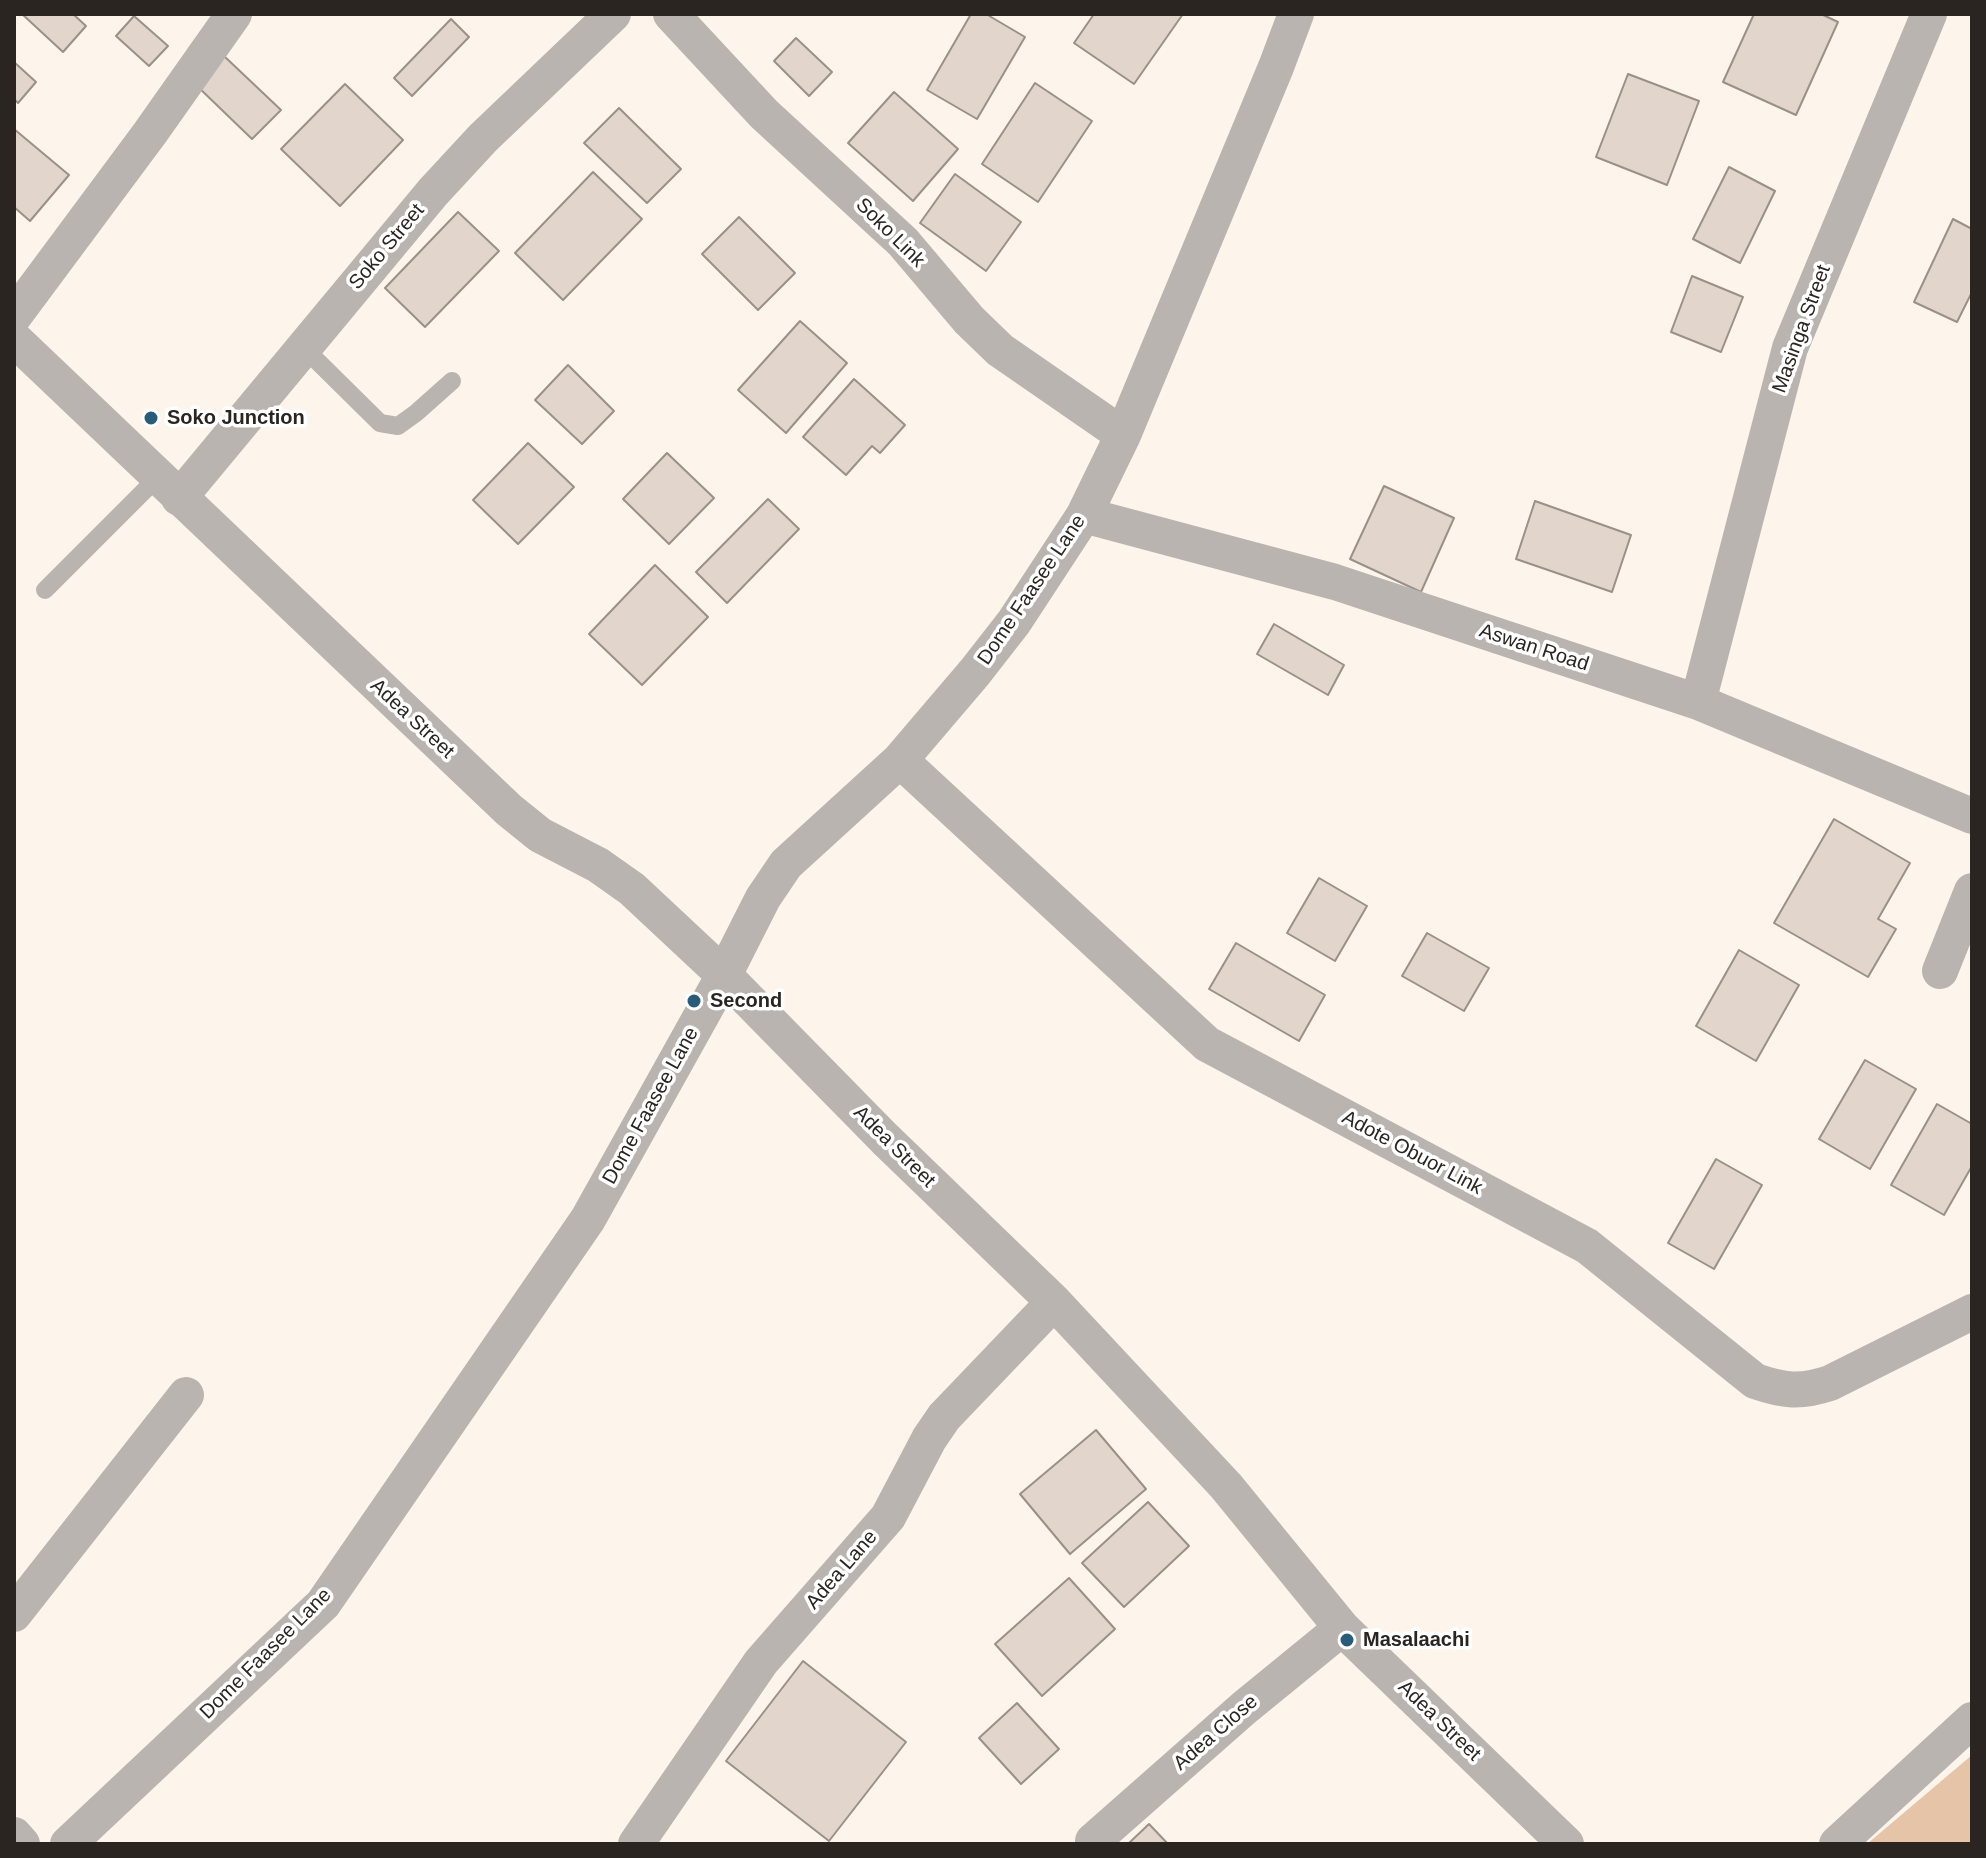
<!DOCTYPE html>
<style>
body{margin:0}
#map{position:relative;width:1986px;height:1858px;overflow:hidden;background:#fdf4eb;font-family:Helvetica,sans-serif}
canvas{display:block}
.frame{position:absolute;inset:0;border:16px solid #2a2521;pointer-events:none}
</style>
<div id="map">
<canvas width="1986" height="1858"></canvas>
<div class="frame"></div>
</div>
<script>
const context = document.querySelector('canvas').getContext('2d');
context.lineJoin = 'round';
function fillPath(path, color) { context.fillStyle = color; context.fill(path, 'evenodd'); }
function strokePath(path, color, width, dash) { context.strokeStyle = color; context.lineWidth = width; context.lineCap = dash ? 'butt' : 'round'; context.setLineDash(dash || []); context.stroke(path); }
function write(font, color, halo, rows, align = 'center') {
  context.font = font + ' Helvetica,sans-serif'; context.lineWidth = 7; context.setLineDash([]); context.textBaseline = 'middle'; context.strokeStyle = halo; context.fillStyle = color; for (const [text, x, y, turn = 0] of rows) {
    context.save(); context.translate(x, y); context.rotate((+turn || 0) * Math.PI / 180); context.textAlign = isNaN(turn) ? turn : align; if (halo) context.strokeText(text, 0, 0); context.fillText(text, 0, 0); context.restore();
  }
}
const green = new Path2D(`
 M1972,1755V1844H1867Z`);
const building = new Path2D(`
 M22,14H73L86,26L63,52Z
 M971,14H986L1025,37L977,119L927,90Z
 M1094,14H1183L1134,84L1074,43Z
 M1754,14H1821L1838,22L1796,115L1723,82Z
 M134,16L168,46L149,66L116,36Z
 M451,19L469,37L412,96L394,78Z
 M796,38L832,72L809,96L774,61Z
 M224,56L281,110L252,139L196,85Z
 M14,62L36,82L18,103L14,99Z
 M1628,74L1699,101L1667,185L1596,157Z
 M1035,83L1092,121L1038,202L982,164Z
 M345,84L403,140L340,206L281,149Z
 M894,92L958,149L913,201L848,143Z
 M619,108L681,169L647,203L584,143Z
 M14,129L69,175L30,221L14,207Z
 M1729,167L1775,191L1740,263L1693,239Z
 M593,172L642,219L563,300L515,253Z
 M955,174L1021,222L986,271L920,223Z
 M458,212L499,251L425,327L385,288Z
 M739,217L795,273L758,310L702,254Z
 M1953,219L1972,229V292L1957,322L1914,302Z
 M1692,276L1743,297L1721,352L1671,332Z
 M800,321L847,363L786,433L738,390Z
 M568,365L614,411L582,444L535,400Z
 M854,379L905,425L880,453L872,446L846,475L803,437Z
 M528,443L574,487L518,544L473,500Z
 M667,453L714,498L669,544L623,499Z
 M1384,486L1454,518L1421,592L1350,559Z
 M768,499L799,529L727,603L696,572Z
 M1535,501L1631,535L1612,592L1516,559Z
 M655,565L708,617L642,685L589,634Z
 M1274,624L1344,665L1328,695L1257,654Z
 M1834,819L1910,863L1878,919L1896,929L1868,977L1774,923Z
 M1319,878L1367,906L1335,961L1287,933Z
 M1427,933L1489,968L1464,1011L1402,976Z
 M1236,943L1325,995L1299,1041L1209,989Z
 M1739,950L1799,985L1756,1061L1696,1026Z
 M1865,1060L1916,1089L1870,1169L1819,1139Z
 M1937,1104L1972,1124V1166L1944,1215L1891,1185Z
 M1716,1159L1762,1185L1714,1269L1668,1243Z
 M1096,1430L1146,1489L1070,1554L1020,1494Z
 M1148,1502L1189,1546L1124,1607L1082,1563Z
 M1069,1578L1115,1629L1042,1696L995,1644Z
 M803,1661L906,1742L829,1841L726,1761Z
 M1017,1703L1059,1749L1021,1784L979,1738Z
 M1149,1824L1168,1844H1128Z`);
const service = new Path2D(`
 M303,347L380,423L398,426L416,413L452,381
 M45,590L158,477`);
const minor = new Path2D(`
 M671,14L764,114L903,242L969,320L1000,350L1123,435
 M14,316L150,133L234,14
 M14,339L509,810L540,835L598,865L632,889L724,975L885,1139L1054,1302L1226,1486L1342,1628L1566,1844
 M179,498L433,192L483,138L613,14
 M1084,515L1335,582L1698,702L1972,816
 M1698,702L1790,348L1929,14
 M900,760L1207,1044L1587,1246L1755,1381C1784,1391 1800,1393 1830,1383L1972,1312
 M1940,971L1972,891
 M14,1614L186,1395
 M14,1835L22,1844
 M1093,1841L1244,1708L1342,1628
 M68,1844L323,1604L588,1219L724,975L763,898L786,864L900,760L975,672L1014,622L1084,515L1123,435L1276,67L1296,14
 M636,1844L761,1662L888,1517L929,1439L944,1417L1054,1302
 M1837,1844L1972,1720`);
const markers = [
 [151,418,8,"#295c79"],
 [694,1001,8,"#295c79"],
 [1347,1640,8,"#295c79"]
];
const streetNames = [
 ["Soko Link",890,233,45],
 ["Soko Street",387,247,-50],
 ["Masinga Street",1802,329,-70],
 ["Dome Faasee Lane",1032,590,-56],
 ["Aswan Road",1534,648,18],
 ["Adea Street",412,719,43],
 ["Dome Faasee Lane",651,1106,-61],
 ["Adea Street",894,1147,45],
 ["Adote Obuor Link",1412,1153,28],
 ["Adea Lane",842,1570,-49],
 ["Dome Faasee Lane",266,1654,-45],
 ["Adea Street",1439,1721,44],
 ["Adea Close",1216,1733,-41]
];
const poiNames = [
 ["Soko Junction",167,418],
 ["Second",710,1001],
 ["Masalaachi",1363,1640]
];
fillPath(green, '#e5c4a8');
fillPath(building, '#e2d6cc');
strokePath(building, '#9b9087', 2);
strokePath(service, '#b9b4b0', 18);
strokePath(minor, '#b9b4b0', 36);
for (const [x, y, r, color] of markers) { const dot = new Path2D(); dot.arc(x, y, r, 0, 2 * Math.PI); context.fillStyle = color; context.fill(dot); strokePath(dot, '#fff', 3); }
write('20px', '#2a2521', '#fff', streetNames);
write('bold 20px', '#2a2521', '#fff', poiNames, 'left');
</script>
